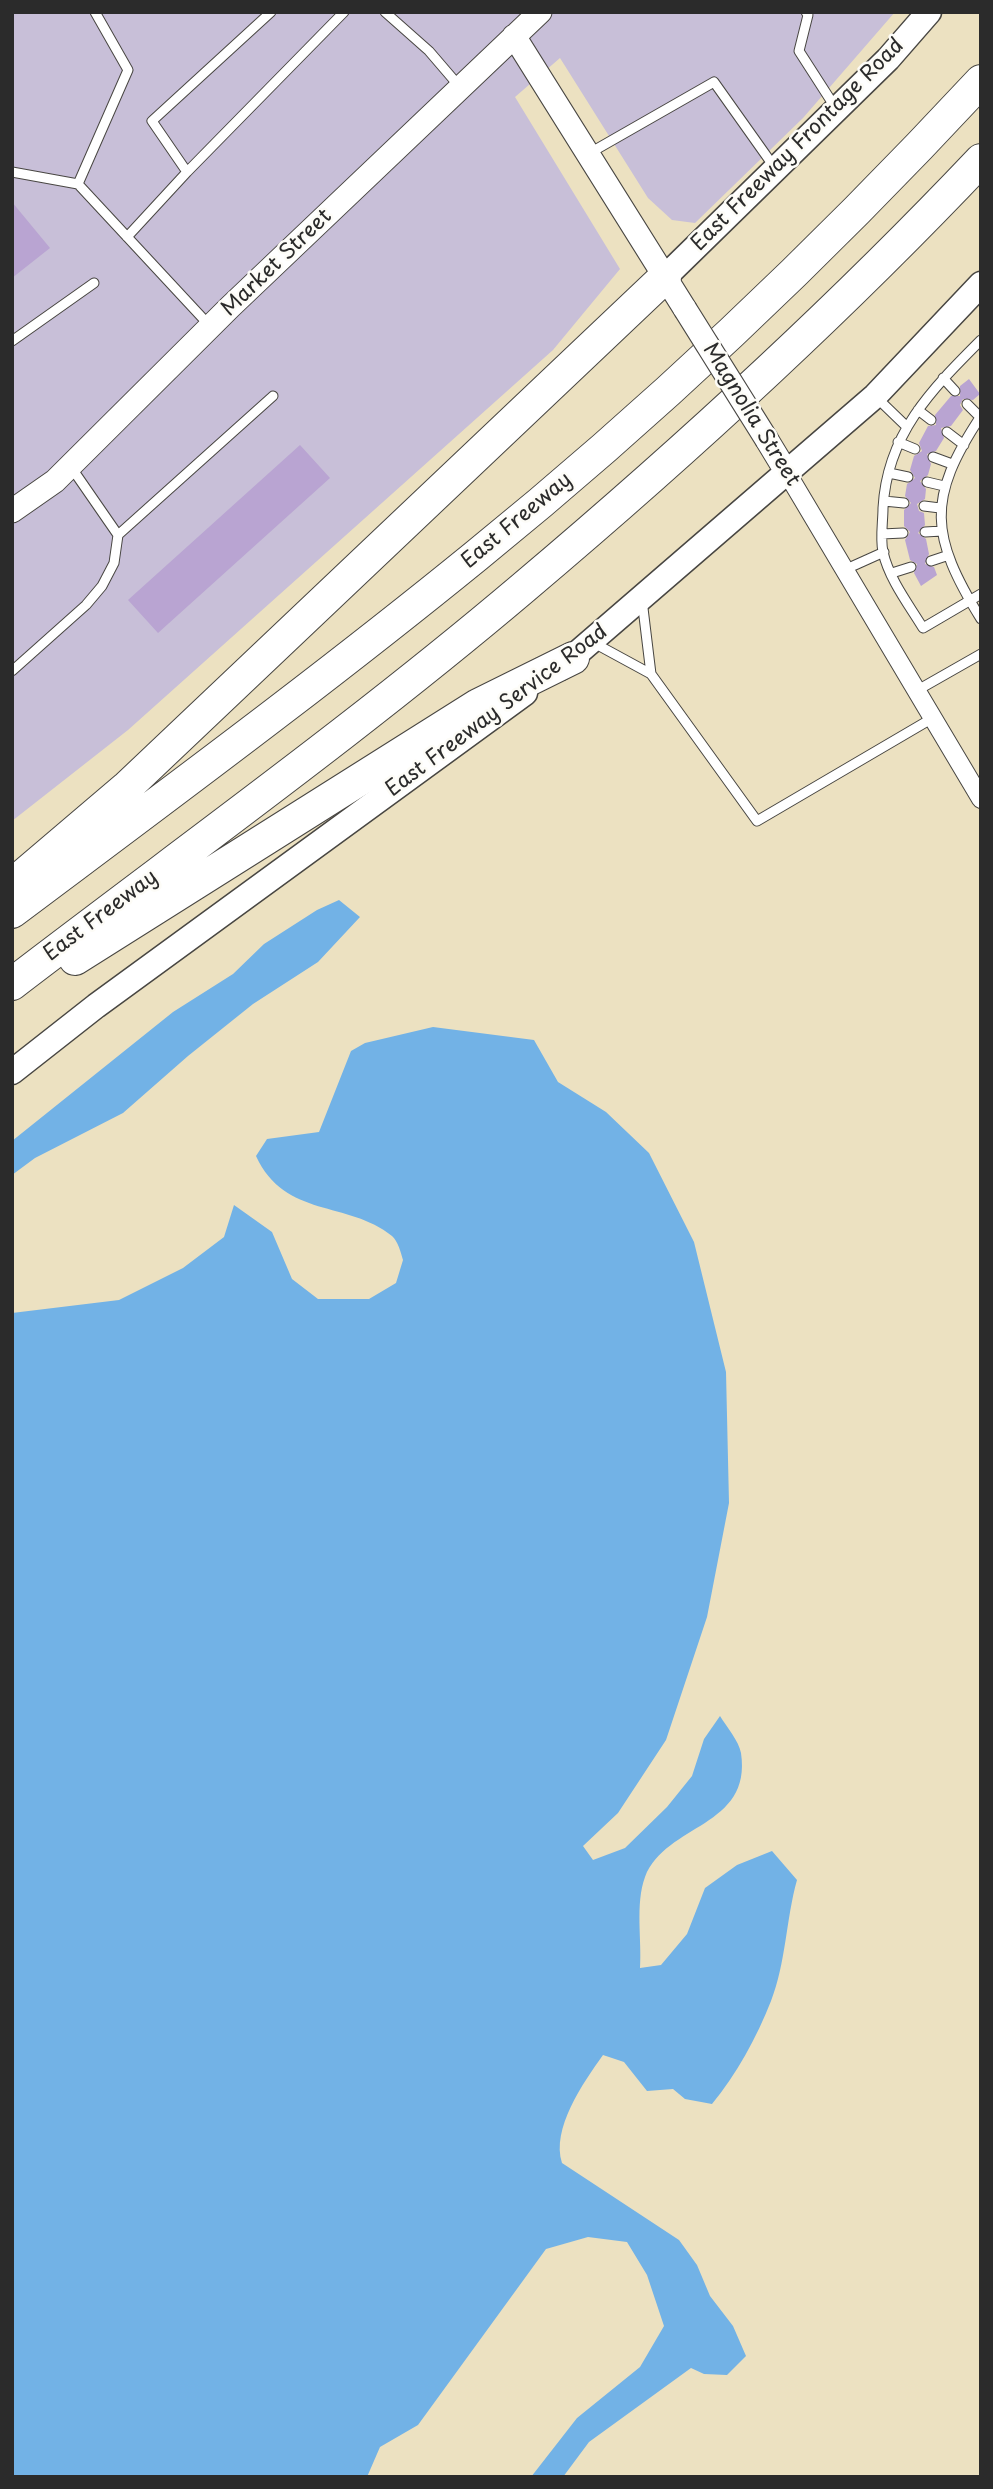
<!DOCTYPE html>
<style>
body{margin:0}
#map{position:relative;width:993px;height:2489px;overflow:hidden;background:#ece1c1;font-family:"Playpen Sans",sans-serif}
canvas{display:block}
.frame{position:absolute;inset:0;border:14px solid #2b2b2b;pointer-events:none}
</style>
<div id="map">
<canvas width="993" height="2489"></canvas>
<div class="frame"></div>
</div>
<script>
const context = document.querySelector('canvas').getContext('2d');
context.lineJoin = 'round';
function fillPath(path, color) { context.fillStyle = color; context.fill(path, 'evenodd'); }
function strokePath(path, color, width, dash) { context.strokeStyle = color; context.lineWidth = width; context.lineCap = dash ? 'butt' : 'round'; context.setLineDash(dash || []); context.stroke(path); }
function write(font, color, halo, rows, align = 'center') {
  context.font = font + ' "Playpen Sans",sans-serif'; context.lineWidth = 5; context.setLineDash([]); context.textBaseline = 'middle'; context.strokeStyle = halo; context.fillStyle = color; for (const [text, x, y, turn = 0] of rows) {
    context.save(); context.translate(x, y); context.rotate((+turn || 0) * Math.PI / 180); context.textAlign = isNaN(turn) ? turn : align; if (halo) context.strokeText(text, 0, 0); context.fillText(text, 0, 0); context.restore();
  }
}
const industrial = new Path2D(`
 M12,12H895L803,118L695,223L672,220L648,198L560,58L515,97L620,269L553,350L128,730L12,821Z`);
const water = new Path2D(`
 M339,900L360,917L318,962L253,1004L188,1056L123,1113L35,1158L12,1175V1141L173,1012L233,974L264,944L317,910Z
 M433,1027L534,1040L558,1082L606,1112L649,1153L694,1242L726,1372L729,1503L707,1617L666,1740L618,1813L583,1846L593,1860L625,1848L667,1807L692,1776L704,1739L720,1716C726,1726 739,1741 741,1753C752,1828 666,1823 645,1877C635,1904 642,1940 640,1968L661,1965L687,1934L705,1888L737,1865L772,1851L797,1880C786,1919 786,1963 771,2001C757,2037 736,2075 712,2104L685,2099L673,2089L647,2091L624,2062L603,2055C583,2083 551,2129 562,2163L679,2240L697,2265L710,2296L733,2326L746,2356L727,2375L704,2374L691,2368L589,2442L563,2477H531L577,2418L640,2367L664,2326L647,2275L627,2242L588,2237L546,2249L418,2425L380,2447L367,2477H12V1313L119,1300L183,1268L224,1237L234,1205L272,1232L292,1279L318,1299H369L396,1283L403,1260C401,1253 398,1241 392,1236C348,1200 285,1219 256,1156L267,1139L319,1132L351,1051L365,1043Z`);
const building = new Path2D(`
 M12,202L50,248L12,278Z
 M969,379L980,394L973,400L963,399L960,405L963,410L951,426L941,428L944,438L936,451L927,454L931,464L928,475L920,481L926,489L925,499L917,504L919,511L924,513L925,525L918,533L926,539L929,554L925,564L934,567L937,575L921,586L914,573L917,564L910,560L905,540L910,532L904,526V510L911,503L905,496L907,484L915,478L910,470L914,456L922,451L919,443L928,426L936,425L935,415L951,396H960V386Z
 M300,445L330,478L158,633L128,600Z`);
const service = new Path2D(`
 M385,12L429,51L459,86
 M806,12L808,15L799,51L835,107
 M588,154L714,82L775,168
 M12,172L78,184L209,325
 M187,172L344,12
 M78,184L128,70L95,12
 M127,237L187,172L152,121L271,12
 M981,340C931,390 887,434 883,508C883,522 880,538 883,552C889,579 909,605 923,628L981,594
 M12,341L94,283
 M943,378L955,391
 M877,398L906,426
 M967,404L980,417
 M918,410L931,420
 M981,416C926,499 930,536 981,619
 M947,432L964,445
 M898,442L915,449
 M933,457L952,464
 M889,473L908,477
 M927,482L944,486
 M884,501L904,503
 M924,506L940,508
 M925,532L942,531
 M882,534L903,533
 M118,535L273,396
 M931,561L946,556
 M844,570L884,552
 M892,573L911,567
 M642,600L651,674L757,821L931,719
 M594,643L651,674
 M12,671L86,605L102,586L114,563L118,535L71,467
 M916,691L981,654`);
const minor = new Path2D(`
 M787,473L981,799`);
const tertiary = new Path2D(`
 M514,36L685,309
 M767,440L787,473
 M12,511L55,481L230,307L540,12`);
const secondary = new Path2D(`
 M665,277L888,59L929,12
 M560,668L875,396L981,284
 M12,1072L96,1006L525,693`);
const motorway = new Path2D(`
 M12,885L126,788L665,277
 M12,912C168,795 325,679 476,556C655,411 824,250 981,81
 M75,959L478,705L573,658
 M12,984C183,853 359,727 523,588C683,453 837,312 981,160`);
const tertiaryBridge = new Path2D(`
 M685,309L767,440`);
const streetNames = [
 ["East Freeway Frontage Road",798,145,-45],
 ["Market Street",277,263,-44],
 ["Magnolia Street",751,415,58],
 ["East Freeway",517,521,-40],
 ["East Freeway Service Road",497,711,-37],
 ["East Freeway",101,916,-37]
];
fillPath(industrial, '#c8bfd8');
fillPath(water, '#72b2e6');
fillPath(building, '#b9a4d2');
strokePath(service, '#484642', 11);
strokePath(minor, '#484642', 20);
strokePath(tertiary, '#484642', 25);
strokePath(secondary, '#484642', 27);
strokePath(motorway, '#484642', 34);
strokePath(service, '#fff', 9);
strokePath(minor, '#fff', 18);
strokePath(tertiary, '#fff', 23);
strokePath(secondary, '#fff', 24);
strokePath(motorway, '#fff', 32);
strokePath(tertiaryBridge, '#484642', 25, []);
strokePath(tertiaryBridge, '#fff', 23);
write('21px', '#2b2b2b', '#fdfcf7', streetNames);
</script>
